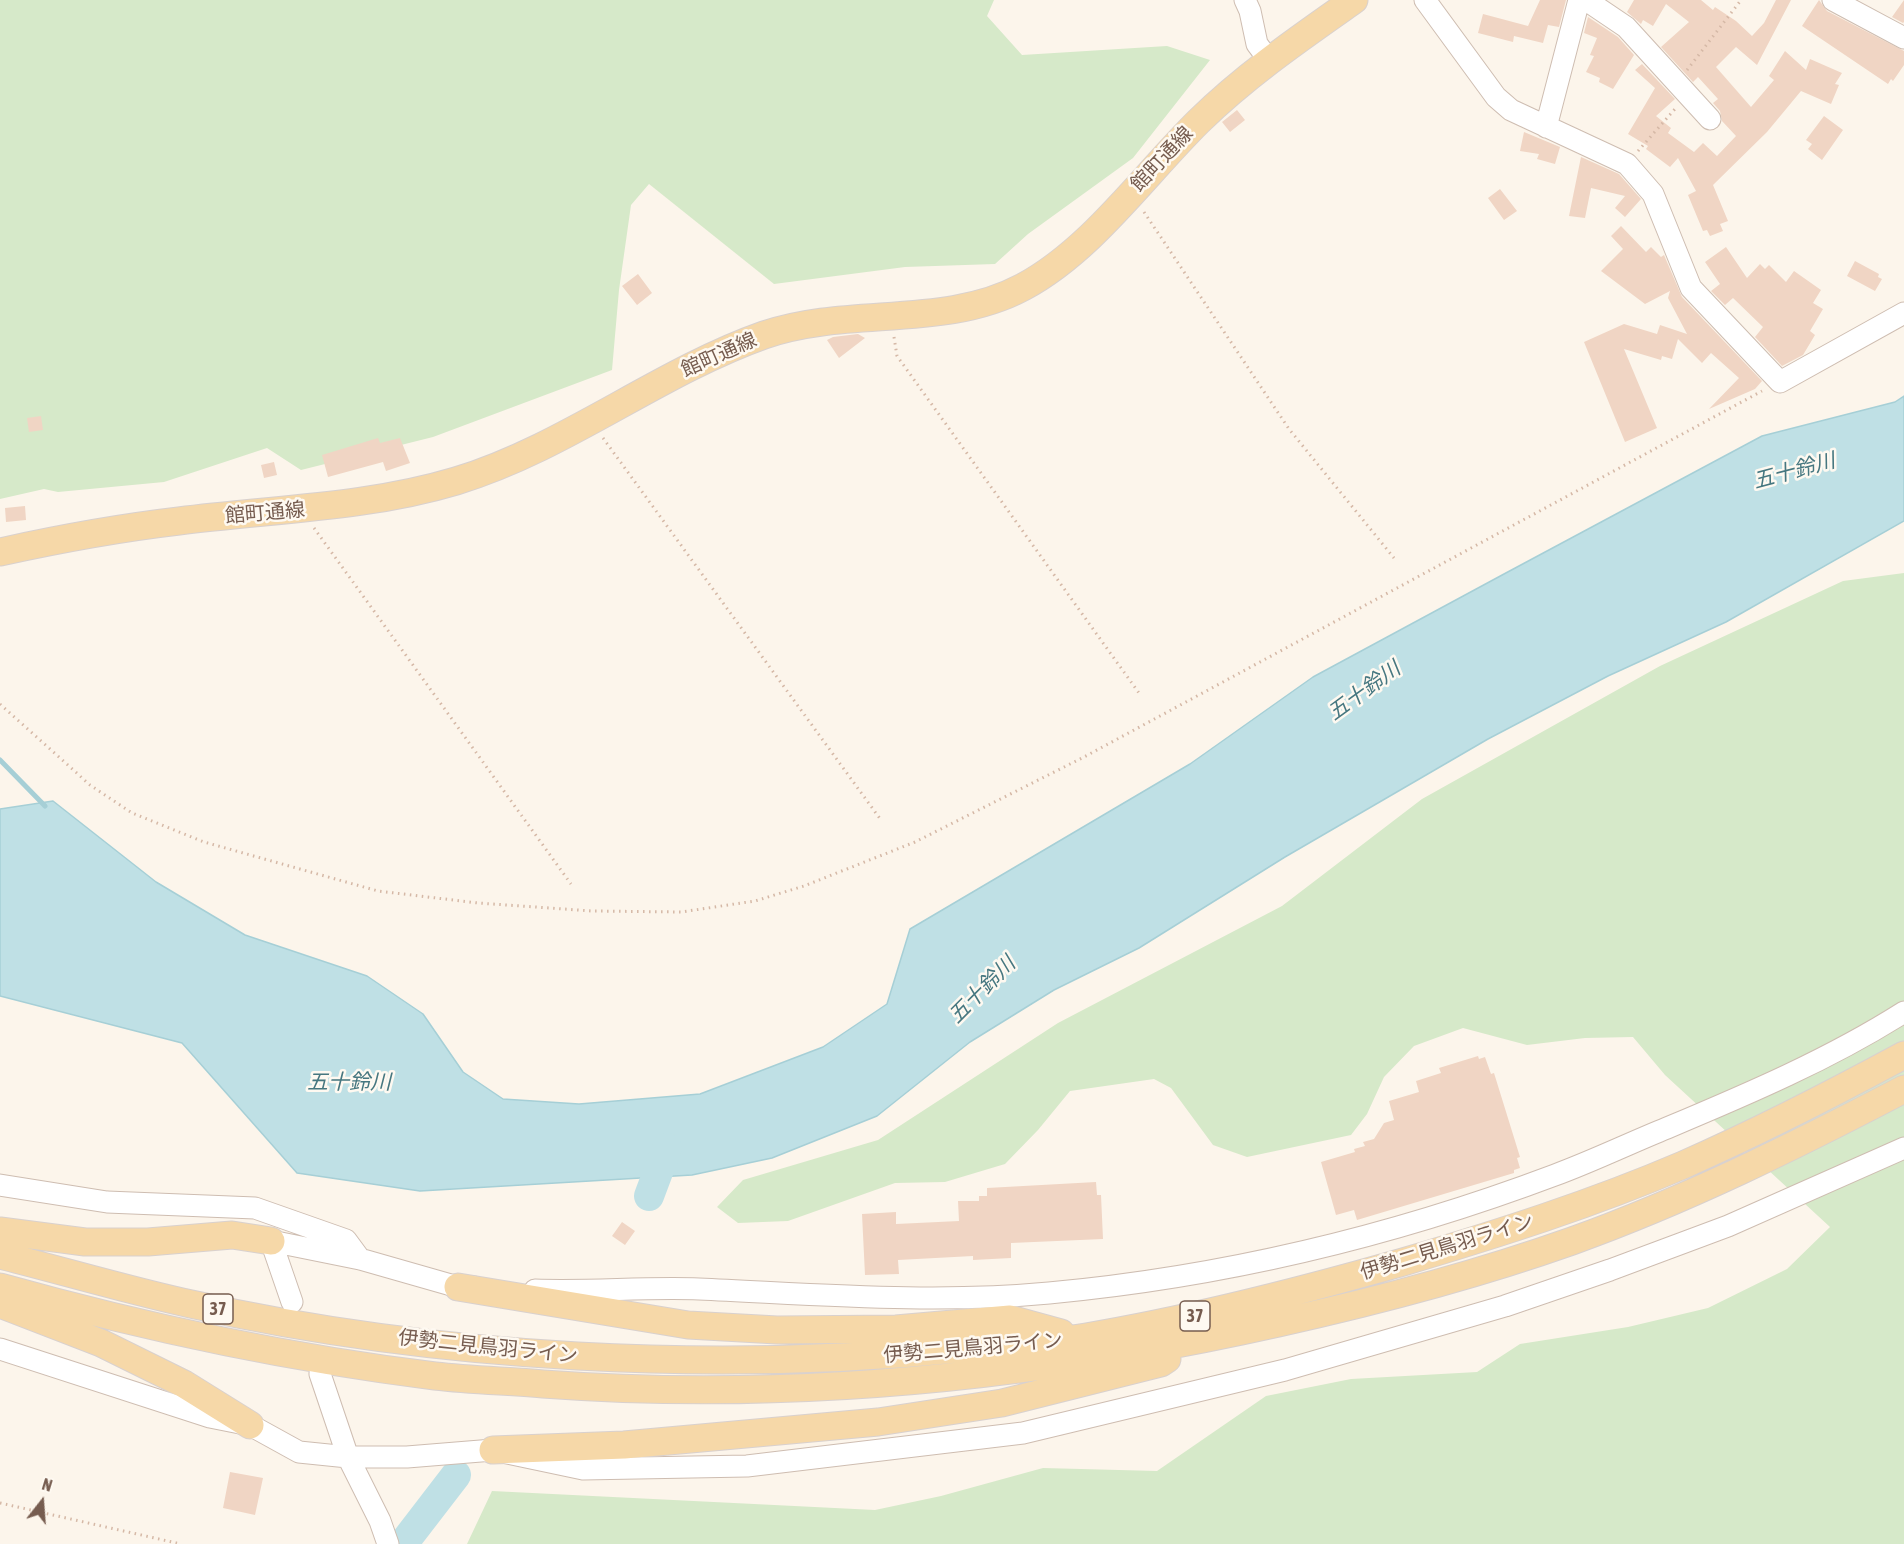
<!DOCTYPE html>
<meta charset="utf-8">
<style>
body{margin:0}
#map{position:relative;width:1904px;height:1544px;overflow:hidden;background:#fcf5eb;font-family:"Asap Condensed",sans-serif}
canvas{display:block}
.north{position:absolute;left:12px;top:1472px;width:60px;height:60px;-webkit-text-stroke:4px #fef9f1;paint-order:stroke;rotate:17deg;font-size:16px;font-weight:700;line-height:24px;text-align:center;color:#765c4f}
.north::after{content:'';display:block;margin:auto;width:21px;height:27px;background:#765c4f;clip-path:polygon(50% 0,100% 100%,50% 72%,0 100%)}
</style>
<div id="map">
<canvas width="1904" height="1544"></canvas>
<div class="north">N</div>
</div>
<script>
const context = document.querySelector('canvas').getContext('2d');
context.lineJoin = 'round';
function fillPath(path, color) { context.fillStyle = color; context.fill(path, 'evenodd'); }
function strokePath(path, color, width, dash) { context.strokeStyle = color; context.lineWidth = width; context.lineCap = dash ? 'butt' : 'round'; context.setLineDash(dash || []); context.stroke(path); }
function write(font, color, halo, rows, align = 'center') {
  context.font = font + ' "Asap Condensed","Noto Sans JP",sans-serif'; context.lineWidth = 5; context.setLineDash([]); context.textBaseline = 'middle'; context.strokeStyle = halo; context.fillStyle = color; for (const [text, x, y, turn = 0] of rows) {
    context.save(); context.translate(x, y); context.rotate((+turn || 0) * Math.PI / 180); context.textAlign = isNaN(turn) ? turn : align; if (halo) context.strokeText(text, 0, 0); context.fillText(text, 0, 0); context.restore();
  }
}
const green = new Path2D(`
 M0,0H994L987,16L1022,55L1167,46L1210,60L1133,158L1028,234L995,264L905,267L774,284L649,184L631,205L619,290L612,370L433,437L301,470L267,448L164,482L58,492L44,489L0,499Z
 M1904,573V1544H467L492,1491L875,1510L941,1496L1043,1468L1157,1471L1266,1396L1351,1379L1477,1372L1520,1344L1628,1327L1708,1308L1787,1269L1830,1227L1665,1075L1633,1037L1585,1038L1527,1045L1463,1028L1414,1046L1384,1077L1367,1114L1351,1135L1247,1157L1213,1145L1171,1088L1154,1079L1070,1091L1038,1130L1005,1164L945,1182L895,1183L788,1221L738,1223L717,1207L743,1180L878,1140L1058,1023L1282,906L1422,799L1660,666L1843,581Z`);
const water = new Path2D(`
 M1904,396V521L1726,622L1608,676L1488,739L1285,857L1139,948L1054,990L970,1042L877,1116L772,1158L692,1175L420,1191L297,1173L182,1043L0,996V809L53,801L156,882L245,935L367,976L423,1014L463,1072L503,1099L579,1104L700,1094L823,1047L887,1004L910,929L1190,764L1313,677L1504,574L1762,436L1895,402Z`);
const stream = new Path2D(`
 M0,760L45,806`);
const river = new Path2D(`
 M649,1196L667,1148
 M403,1544L456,1475`);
const building = new Path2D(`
 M1540,0H1566L1559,27L1548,25L1543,43L1514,36L1513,42L1478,33L1483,14L1528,26Z
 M1634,0H1701L1713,10L1715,7L1736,21L1752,36L1764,23L1776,0H1791L1757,65L1736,47L1716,67L1751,107L1774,80L1769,76L1785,51L1806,70L1810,59L1842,73L1835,84L1839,85L1831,104L1801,91L1767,132L1713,185L1728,221L1720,224L1723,231L1710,236L1707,230L1703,231L1688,195L1696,191L1678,158L1670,167L1646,149L1648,146L1628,134L1655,88L1635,70L1642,64L1675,99L1656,116L1671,128L1668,133L1694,152L1703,143L1717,156L1736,136L1722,121L1720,111L1713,103L1718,99L1698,77L1693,82L1661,47L1689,22L1666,4L1653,26L1643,20L1641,24L1627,12Z
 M1819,0L1827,11L1904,51V65L1893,81L1891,79L1888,84L1802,26Z
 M1904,0V22L1903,23L1892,17Z
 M1588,17L1618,37L1634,55L1613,89L1599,82L1600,78L1586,72L1594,56L1590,55L1597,38L1584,33Z
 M1237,110L1245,120L1230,132L1222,122Z
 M1824,116L1843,130L1822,160L1808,149L1812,144L1806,140Z
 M1524,132L1560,147L1555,164L1537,159L1539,154L1520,151Z
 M1581,157L1619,174L1641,199L1625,217L1615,208L1625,196L1591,188L1585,218L1569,216Z
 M1500,189L1517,211L1504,220L1488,198Z
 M1621,226L1646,252L1651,247L1661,257L1664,255L1682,297L1762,381L1755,389L1709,409L1739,378L1711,353L1702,363L1678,339L1672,359L1662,356L1661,360L1624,349L1657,428L1625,442L1584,342L1624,324L1657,334L1660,325L1687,334L1668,298L1670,291L1645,304L1601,271L1623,249L1611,236Z
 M1726,247L1747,278L1760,264L1765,269L1769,265L1786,282L1794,271L1821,290L1813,303L1823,309L1810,331L1815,335L1803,355L1782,366L1755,337L1763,327L1733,298L1725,305L1711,291L1720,284L1705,262Z
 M1855,261L1879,274L1878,277L1882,279L1875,291L1847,276Z
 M638,274L652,293L637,305L622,286Z
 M858,334L865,338L839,358L827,340L833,337Z
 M41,416L43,430L29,432L27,418Z
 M378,438L380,443L400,438L410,463L386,471L383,462L328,477L322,455Z
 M274,462L277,475L264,478L261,465Z
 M25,506L26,520L6,522L5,508Z
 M1478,1056L1479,1059L1485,1057L1491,1074L1494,1073L1520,1157L1517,1158L1520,1168L1514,1170V1173L1357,1220L1354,1210L1336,1215L1321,1162L1355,1152L1354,1149L1365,1146L1363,1142L1374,1139L1384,1123L1394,1120L1389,1101L1419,1092L1416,1081L1441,1073L1439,1068Z
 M1096,1182L1097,1195H1101L1103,1239L1011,1243V1258L973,1260V1256L898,1260L899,1274L865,1275L862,1214L896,1212V1224L959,1221L958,1201H979V1196H987V1188Z
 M622,1222L635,1231L625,1245L612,1236Z
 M230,1472L263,1478L255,1515L223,1508Z`);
const path = new Path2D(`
 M1687,70L1741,0
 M1638,151L1675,109
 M1144,212L1289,429L1394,558
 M894,337L897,356L1139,693
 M603,438L881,820
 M314,528L571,884
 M0,704L90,785L132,813L204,842L378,891L478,903L592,911L681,912L755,901L804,886L915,842L1084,757L1762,391
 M0,1503L181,1544`);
const minor = new Path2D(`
 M1245,0L1250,11L1257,44L1269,60
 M1425,0L1496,97L1511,110L1627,164L1653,194L1691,288L1780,382L1904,313
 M1586,0L1626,27L1710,119
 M1833,0L1904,38
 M1546,127L1579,0
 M0,1185L107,1202L255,1208L346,1240L360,1259
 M271,1241L360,1259L458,1287H474
 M271,1241L292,1302
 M535,1290C590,1292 644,1287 699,1289C815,1294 932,1304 1049,1293C1221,1277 1393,1236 1555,1175C1593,1161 1630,1143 1667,1128C1748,1094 1830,1059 1904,1012
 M0,1349L210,1417L250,1425L299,1452L348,1457H407L493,1450L583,1469L747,1466L1023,1433L1285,1370L1505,1306L1610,1270L1728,1226L1904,1148
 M320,1374L348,1457L380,1521L388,1544`);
const major = new Path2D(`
 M0,552C59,539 119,528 179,521C272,509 366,508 456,481C565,448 657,373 764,335C848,306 945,329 1023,287C1092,250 1144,175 1199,121C1246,75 1300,38 1354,0
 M0,1231L85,1242H148L232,1235L271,1241
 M0,1255C64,1271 127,1290 191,1304C437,1359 717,1373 968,1348C1007,1345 1047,1343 1086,1337C1193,1319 1298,1292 1403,1262C1497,1234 1592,1204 1683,1165C1758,1132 1832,1094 1904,1055
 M0,1287C143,1327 287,1358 435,1376C470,1380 507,1381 543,1384C789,1402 1037,1377 1278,1323C1377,1301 1476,1275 1572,1241C1686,1200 1797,1145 1904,1089
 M458,1287L688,1325L777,1330L896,1329L1010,1319L1061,1333
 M0,1304L101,1343L184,1384L250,1425
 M493,1450L624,1445L878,1422L1002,1403L1161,1363L1167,1359`);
const shields = [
 [218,1309,30],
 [1195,1316,30]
];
const shieldNames = [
 ["37",218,1309],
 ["37",1195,1316]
];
const streetNames = [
 ["館町通線",1162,159,-47],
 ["館町通線",719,355,-24],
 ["館町通線",265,513,-5],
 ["伊勢二見鳥羽ライン",1447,1247,-17],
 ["伊勢二見鳥羽ライン",488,1347,6],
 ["伊勢二見鳥羽ライン",973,1348,-5]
];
const waterNames = [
 ["五十鈴川",1794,471,-15],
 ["五十鈴川",1364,691,-36],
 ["五十鈴川",982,990,-45],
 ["五十鈴川",349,1082]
];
fillPath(green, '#d6e9c9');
fillPath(water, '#bfe0e5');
strokePath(water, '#a6cfd6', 1.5);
strokePath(stream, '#a6cfd6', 5);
strokePath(river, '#bfe0e5', 30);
fillPath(building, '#f0d5c4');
strokePath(minor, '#cebdb1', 23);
strokePath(major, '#d9d1ce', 29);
strokePath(path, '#d5b8a6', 3, [1.5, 4.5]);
strokePath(minor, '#fff', 21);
strokePath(major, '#f6d8a8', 27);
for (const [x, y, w] of shields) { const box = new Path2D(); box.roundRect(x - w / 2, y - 15, w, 30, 4.5); context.fillStyle = '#fef9f1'; context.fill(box); strokePath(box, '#765c4f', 1.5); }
write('bold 18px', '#765c4f', null, shieldNames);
write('20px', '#765c4f', '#fef9f1', streetNames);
write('italic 21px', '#467780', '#fef9f1', waterNames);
</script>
